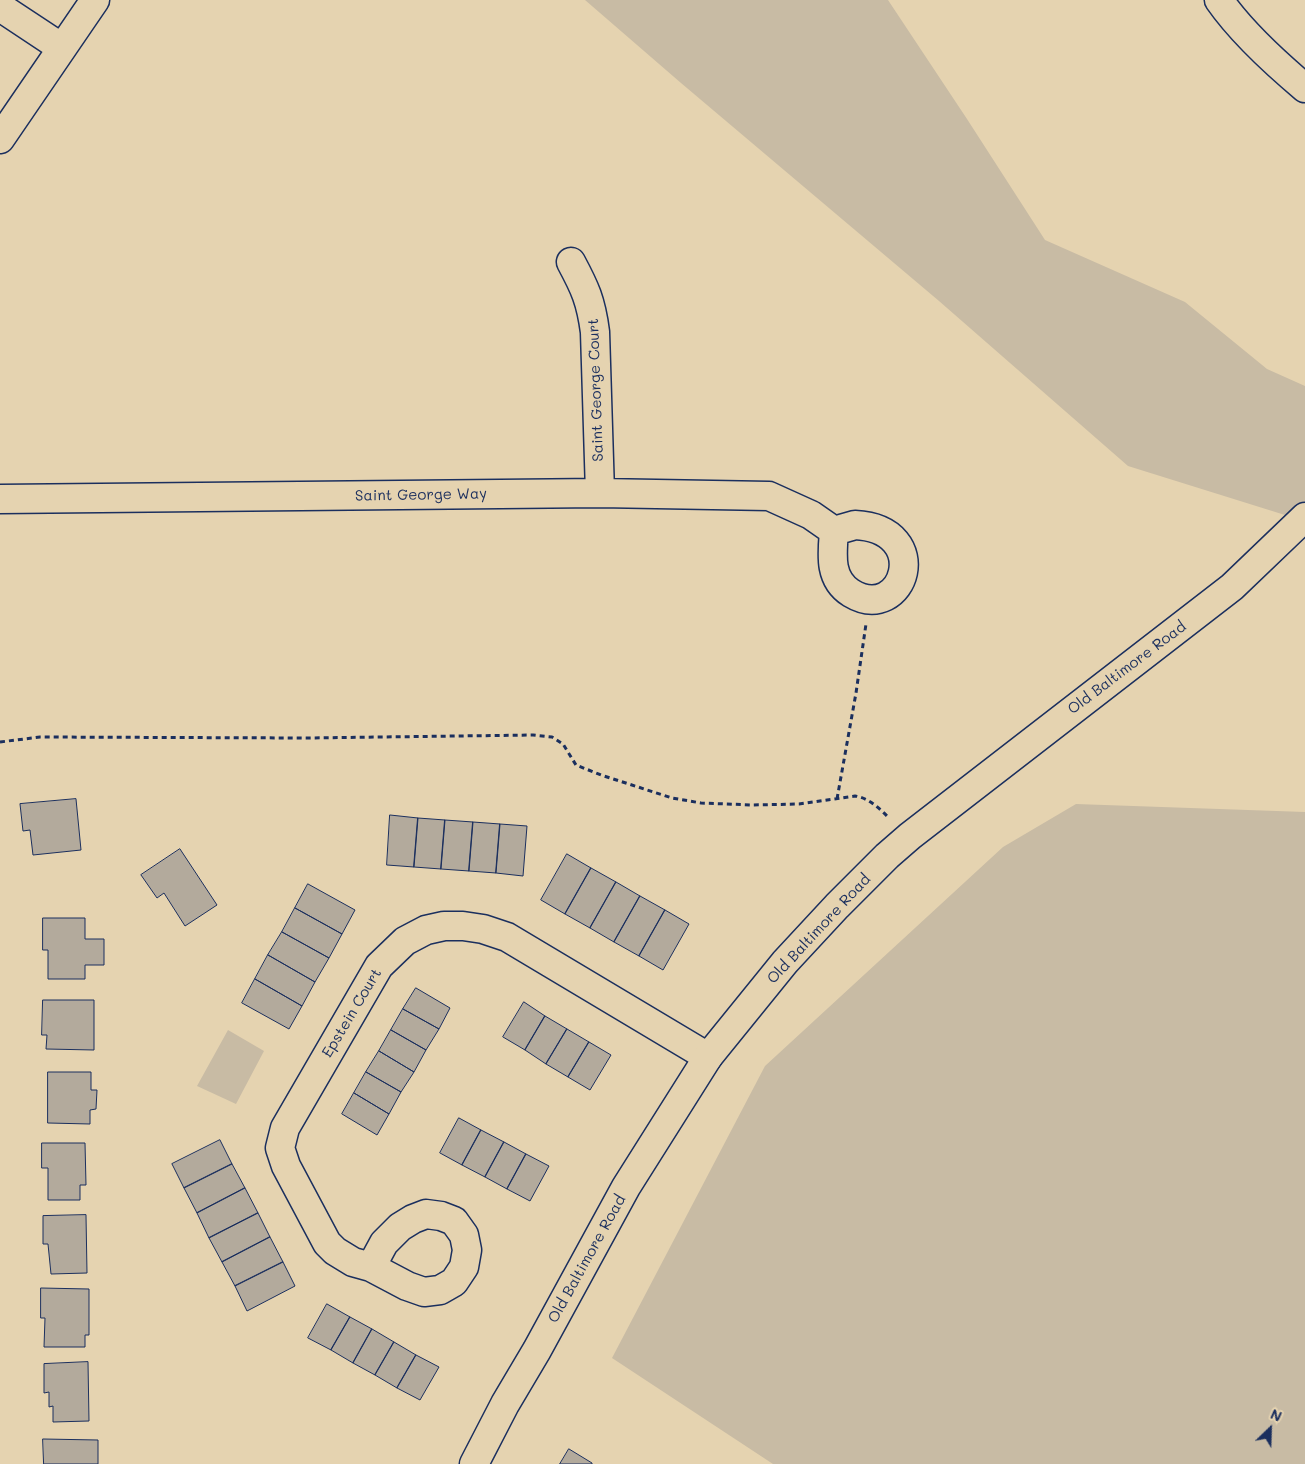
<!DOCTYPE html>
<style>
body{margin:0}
#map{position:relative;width:1305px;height:1464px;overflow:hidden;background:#e5d3b0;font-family:Mali,sans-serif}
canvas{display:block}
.north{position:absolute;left:1245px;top:1404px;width:50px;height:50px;-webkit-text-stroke:4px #e5d3b0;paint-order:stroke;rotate:24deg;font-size:14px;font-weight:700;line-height:20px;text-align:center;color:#1b2f5e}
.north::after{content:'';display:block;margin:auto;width:18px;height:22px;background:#1b2f5e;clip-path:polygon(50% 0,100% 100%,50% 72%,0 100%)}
</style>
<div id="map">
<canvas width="1305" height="1464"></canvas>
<div class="north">N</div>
</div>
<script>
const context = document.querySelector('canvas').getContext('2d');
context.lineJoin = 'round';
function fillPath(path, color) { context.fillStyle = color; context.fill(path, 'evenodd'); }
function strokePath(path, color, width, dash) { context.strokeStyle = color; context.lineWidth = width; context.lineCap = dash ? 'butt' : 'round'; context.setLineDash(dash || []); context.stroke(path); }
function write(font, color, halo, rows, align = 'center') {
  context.font = font + ' Mali,sans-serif'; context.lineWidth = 5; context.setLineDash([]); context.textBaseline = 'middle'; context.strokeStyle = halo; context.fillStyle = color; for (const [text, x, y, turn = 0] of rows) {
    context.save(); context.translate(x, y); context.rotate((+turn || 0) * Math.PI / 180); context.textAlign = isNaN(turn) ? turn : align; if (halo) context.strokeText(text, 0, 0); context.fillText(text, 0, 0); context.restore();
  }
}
const green = new Path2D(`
 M585,0H888L967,119L1045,240L1185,302L1267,369L1305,386V516L1301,520L1128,466L939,301L681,83Z
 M1076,804L1305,812V1464H773L612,1358L765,1066L1003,847Z
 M228,1030L264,1051L236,1104L197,1086Z`);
const building = new Path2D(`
 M76,799L81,850L33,855L30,830L23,831L20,804Z
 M390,815L418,818L414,867L387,865Z
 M418,818L445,820L441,869L414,867Z
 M445,820L473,822L469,871L441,869Z
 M473,822L500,824L496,873L469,871Z
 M500,824L527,826L523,876L496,873Z
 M180,849L217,905L185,926L164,893L157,898L141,875Z
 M567,854L591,868L565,914L541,900Z
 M591,868L616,882L590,928L565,914Z
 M616,882L640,896L614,942L590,928Z
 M308,884L355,910L342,934L295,908Z
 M640,896L665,910L639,956L614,942Z
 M295,908L342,934L329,958L282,932Z
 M665,910L689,924L663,970L639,956Z
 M43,918H85V939H104V965H85V979H48V950H43Z
 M282,932L329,958L315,982L268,955Z
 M268,955L315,982L302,1006L255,979Z
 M255,979L302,1006L289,1029L242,1003Z
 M416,988L450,1008L439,1029L403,1009Z
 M43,1000H94V1050L46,1049L47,1035H42Z
 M524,1002L545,1016L525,1050L503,1037Z
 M403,1009L439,1029L426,1050L391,1030Z
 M545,1016L567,1029L546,1064L525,1050Z
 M567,1029L589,1042L568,1077L546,1064Z
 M391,1030L426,1050L414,1072L379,1051Z
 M589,1042L611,1055L590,1090L568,1077Z
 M379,1051L414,1072L401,1092L366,1072Z
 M48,1072H91V1090H97L96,1109L90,1110V1124L48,1123Z
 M366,1072L401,1092L389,1114L354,1093Z
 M354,1093L389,1114L377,1135L342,1114Z
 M459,1118L481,1130L462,1165L440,1153Z
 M481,1130L504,1142L485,1177L462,1165Z
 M220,1140L232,1164L184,1188L172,1164Z
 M504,1142L526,1154L507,1189L485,1177Z
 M42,1143H85L86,1185H80V1200H48V1168H42Z
 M526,1154L549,1166L530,1201L507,1189Z
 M232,1164L245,1188L197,1213L184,1188Z
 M245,1188L258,1213L209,1238L197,1213Z
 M258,1213L270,1237L222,1262L209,1238Z
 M86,1215L87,1273L51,1274L48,1244H43V1216Z
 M270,1237L283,1262L235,1286L222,1262Z
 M283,1262L295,1286L247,1311L235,1286Z
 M41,1288L89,1289V1335H85V1347H44L45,1318H41Z
 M327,1304L350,1317L331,1350L308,1338Z
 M350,1317L372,1329L353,1363L331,1350Z
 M372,1329L394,1342L375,1375L353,1363Z
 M394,1342L416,1355L397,1388L375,1375Z
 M416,1355L439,1367L420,1400L397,1388Z
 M88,1362L89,1421L53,1422V1406L49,1407V1392L44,1393V1364Z
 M43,1439L98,1440V1464H44Z
 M569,1449L592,1463V1464H560Z`);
const path = new Path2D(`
 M0,742L40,737L306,738L533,735L552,737L563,744L576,765L601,775L672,798L701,803L752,805L799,804L855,796C869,798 879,808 889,818
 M837,799L856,693L866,624`);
const street = new Path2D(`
 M1219,0C1242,33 1274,62 1305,88
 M0,7L62,48
 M0,139L95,0
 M571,262C585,288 591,301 595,332L600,493
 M0,499L600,493L769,496L811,515L834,531
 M855,525C935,529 904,625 851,593C829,579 832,555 834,531Z
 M371,1267L384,1243L400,1227L413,1219L426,1214L441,1216L454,1221L464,1235L467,1250L464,1267L454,1282L440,1290L424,1292L407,1286L371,1267L353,1262L335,1251L327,1243L286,1166L280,1148L285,1128L379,966L405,941L426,930L444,926H463L483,929L507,937L708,1057`);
const secondary = new Path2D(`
 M474,1464L505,1404L537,1350L626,1187L708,1057L785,962L837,906L887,856L910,836L1232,587L1305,517`);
const streetNames = [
 ["Saint George Court",596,390,-92],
 ["Saint George Way",421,495,-1],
 ["Old Baltimore Road",1127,668,-37],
 ["Old Baltimore Road",819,929,-47],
 ["Epstein Court",352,1013,-59],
 ["Old Baltimore Road",587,1259,-61]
];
fillPath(green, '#c8bba4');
fillPath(building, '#b3aa9c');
strokePath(building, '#1b2f5e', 1);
strokePath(street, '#1b2f5e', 31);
strokePath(secondary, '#1b2f5e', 31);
strokePath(path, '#1b2f5e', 3, [5, 4]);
strokePath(street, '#e5d3b0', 28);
strokePath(secondary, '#e5d3b0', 28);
write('15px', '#1b2f5e', '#e5d3b0', streetNames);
</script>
